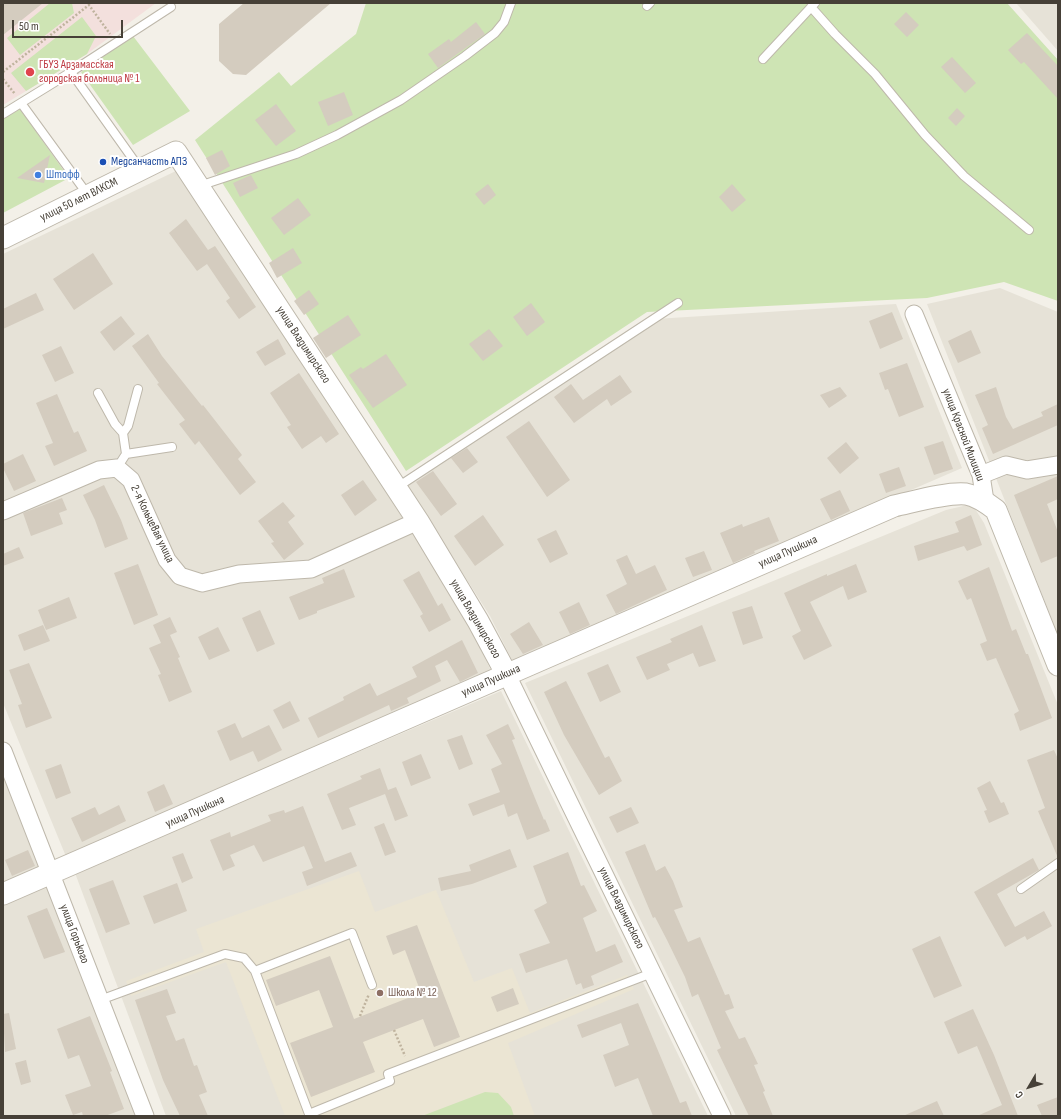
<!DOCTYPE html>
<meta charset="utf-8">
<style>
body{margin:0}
#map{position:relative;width:1061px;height:1119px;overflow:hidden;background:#f3f0e8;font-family:"Sofia Sans Condensed",sans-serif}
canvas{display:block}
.frame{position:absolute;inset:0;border:4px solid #464037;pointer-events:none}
.north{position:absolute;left:1009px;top:1067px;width:40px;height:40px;-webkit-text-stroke:3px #fff;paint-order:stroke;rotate:232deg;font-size:11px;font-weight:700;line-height:16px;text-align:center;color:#464037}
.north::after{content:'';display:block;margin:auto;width:14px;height:18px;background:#464037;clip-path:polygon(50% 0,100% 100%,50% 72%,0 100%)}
.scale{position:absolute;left:12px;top:20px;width:111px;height:18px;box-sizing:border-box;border:2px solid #464037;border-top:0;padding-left:5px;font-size:12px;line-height:14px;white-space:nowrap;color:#464037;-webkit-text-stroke:3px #fff;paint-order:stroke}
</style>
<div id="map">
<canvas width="1061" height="1119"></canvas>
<div class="frame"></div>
<div class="north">С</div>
<div class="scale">50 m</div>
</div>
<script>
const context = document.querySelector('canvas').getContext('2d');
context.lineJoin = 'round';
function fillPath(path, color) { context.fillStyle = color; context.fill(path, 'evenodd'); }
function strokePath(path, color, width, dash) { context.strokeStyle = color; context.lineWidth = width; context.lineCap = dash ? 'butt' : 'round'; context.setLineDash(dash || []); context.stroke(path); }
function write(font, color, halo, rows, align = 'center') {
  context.font = font + ' "Sofia Sans Condensed",sans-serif'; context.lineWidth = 4; context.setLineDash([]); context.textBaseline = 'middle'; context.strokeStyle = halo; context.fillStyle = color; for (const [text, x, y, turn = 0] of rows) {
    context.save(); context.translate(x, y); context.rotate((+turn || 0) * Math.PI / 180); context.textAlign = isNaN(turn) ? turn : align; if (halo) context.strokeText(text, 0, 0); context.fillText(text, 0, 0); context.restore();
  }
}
const residential = new Path2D(`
 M1016,3H1058V51Z
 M178,170L464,613L492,673L67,859L3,703V254Z
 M1000,288L1058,312V635L927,304Z
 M896,304L962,468L513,662L490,616L404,481L655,319Z
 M972,504L984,523L1058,705V1116H736L525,683L946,510Z
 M501,691L708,1116H166L75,873Z
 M3,753L51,867L3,887Z
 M55,879L143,1116H3V902Z`);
const education = new Path2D(`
 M359,871L375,912L436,890L474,982L512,968L530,1013L627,975L634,989L508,1043L535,1116H285L226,962L131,996L126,981L204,952L196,929Z`);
const medical = new Path2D(`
 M3,3H156L87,54L3,105Z`);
const green = new Path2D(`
 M50,3H72L74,13L20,55L7,38Z
 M366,3H1007L1058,60V301L1004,282L927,298L647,312L406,471L195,140L279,72L291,86L356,34Z
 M82,17L96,36L87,54L26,91L11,73Z
 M133,36L190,111L133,145L81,72Z
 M20,109L69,178L3,213V119Z
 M485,1092L498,1093L511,1107L514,1116H422Z`);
const building = new Path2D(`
 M3,3H43L3,35Z
 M244,3H331L246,75L233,74L219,61V24Z
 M906,12L919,25L907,37L894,24Z
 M476,22L485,34L438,68L428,54L449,39L451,42Z
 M1027,33L1058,66V99L1024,62L1021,64L1008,50Z
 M952,57L976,83L965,93L941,67Z
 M344,92L353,115L328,126L318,102Z
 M276,104L296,131L276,146L255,120Z
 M957,108L965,116L956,126L948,118Z
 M222,150L230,166L215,175L206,158Z
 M50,155L44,183L17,178Z
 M251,175L258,188L240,197L233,183Z
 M488,184L496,195L484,205L475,194Z
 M732,184L746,200L732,212L719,197Z
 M298,198L311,215L284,235L271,218Z
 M186,219L208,250L215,246L256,307L239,319L226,301L230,298L207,264L197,271L169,233Z
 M293,248L302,263L277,278L269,263Z
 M93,253L113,284L74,310L53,279Z
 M309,290L319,304L304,315L294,301Z
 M36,293L44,310L3,329V309Z
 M531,303L545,322L527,336L513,317Z
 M892,312L903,339L880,349L869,321Z
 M348,315L361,335L326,358L313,338Z
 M121,316L135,334L114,351L100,332Z
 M489,329L503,346L483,361L469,344Z
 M971,330L981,353L958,363L948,341Z
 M148,334L162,356L202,406L203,405L242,455L238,459L256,482L240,495L199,441L195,445L179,424L185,420L157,384L159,383L132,346Z
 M278,339L286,354L265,366L256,352Z
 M61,346L74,373L55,382L42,355Z
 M386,354L407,385L373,408L349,375L361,367L363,369Z
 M907,363L924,407L899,417L888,389L885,390L879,373Z
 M299,373L339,434L326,443L321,436L302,449L287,427L291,425L270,393Z
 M620,375L632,392L611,406L607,399L574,423L554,397L571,384L583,400Z
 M840,387L847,396L829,408L820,395Z
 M996,387L1006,417L1013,429L1043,416L1041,412L1058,404V425L993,454L982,428L988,425L975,395Z
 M57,394L74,433L78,431L87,451L54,466L45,446L53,443L36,403Z
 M529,421L570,480L547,497L506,437Z
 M943,441L953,469L934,475L924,447Z
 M846,442L859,458L840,474L827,458Z
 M467,448L478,462L463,473L451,458Z
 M23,454L36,481L14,491L3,468V464Z
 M899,467L906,486L886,493L879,474Z
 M433,471L457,504L441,516L416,482Z
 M1058,476V499L1047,504L1058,532V556L1041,563L1014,495Z
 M363,480L377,500L355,516L341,495Z
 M104,485L121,520L128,539L105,548L95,520L83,495Z
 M840,490L850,511L831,520L820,499Z
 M62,498L67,510L59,513L63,524L31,536L23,513Z
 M283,502L295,516L288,522L304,544L284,560L271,543L274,542L258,521Z
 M483,515L504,545L475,566L454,536Z
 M971,515L982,545L967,551L964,546L918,561L914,546L959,532L955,522Z
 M769,517L779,541L754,551L755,553L733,563L720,533L742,524L743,527Z
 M556,530L568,554L550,563L537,539Z
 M19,547L24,558L3,566V554Z
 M704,551L712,570L693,577L685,558Z
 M627,555L636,574L655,565L667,590L616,614L606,595L627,584L616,560Z
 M138,564L158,615L134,625L114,573Z
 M856,564L867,592L848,600L843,586L810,602L832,646L804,660L792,636L801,631L784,593L827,574V576Z
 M989,567L1012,631L1016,629L1026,654H1028L1052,718L1020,731L1014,714L1019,711L996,658L987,661L980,644L987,641L971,598L967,600L958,581Z
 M344,569L355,597L317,611V613L299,620L289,597L324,583L322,578Z
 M419,571L438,606L442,603L451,620L429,632L420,616L423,614L403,580Z
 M69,597L77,618L46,630L38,610Z
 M579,602L590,625L570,634L559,612Z
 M752,606L763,638L743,645L732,612Z
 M260,610L275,644L257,652L242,618Z
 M170,617L177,632L170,635L180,657L178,658L192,692L169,702L158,675L161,674L149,648L161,643L153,625Z
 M529,622L543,645L523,654L510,634Z
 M43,625L50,641L24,651L18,635Z
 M702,625L716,661L699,667L693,653L667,664L670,670L647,680L636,657L672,642L670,639Z
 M218,627L230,651L209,660L198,637Z
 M462,640L478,673L460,682L447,660L435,666L441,681L407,698L409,703L391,711L389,705L318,738L308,718L344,700L343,697L370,683L377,696L417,677L412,667Z
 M29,663L52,718L26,728L18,705L22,704L9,670Z
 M608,664L621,692L600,702L587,673Z
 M566,681L605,758L609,756L622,781L599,795L564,735L544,692Z
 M290,701L300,721L283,729L273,710Z
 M235,723L242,738L269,725L282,750L258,762L253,751L230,761L217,731Z
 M508,724L515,739L512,740L530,786L544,820L545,819L550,831L527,840L517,813L508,817L504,804L473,816L468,804L500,792L491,769L502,764L486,735Z
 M462,735L473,764L459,770L447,740Z
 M1054,750L1058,759V858L1038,811L1045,808L1027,760Z
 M421,754L431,778L411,786L402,762Z
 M61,764L71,793L56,799L45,770Z
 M380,768L388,790L396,787L408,816L395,821L385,794L349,808L356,825L342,830L327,794L362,779L360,776Z
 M990,781L1001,803L1004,802L1009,814L989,823L984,811L987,810L977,788Z
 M164,784L173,804L155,812L147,792Z
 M119,805L126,821L82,842L71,818L95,807L99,815Z
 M303,806L325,862L351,852L357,866L307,886L302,872L313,868L304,846L263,862L254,845L230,855L235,866L223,871L210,840L230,832L231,837L271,821L268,815L284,810L285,813Z
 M631,807L639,823L617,833L609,817Z
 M384,823L396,852L385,856L374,827Z
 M645,844L656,871L665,866L673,881L683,907L674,910L688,942L700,937L725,995L729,994L734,1008L725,1011L739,1039L745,1037L758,1064L754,1065L765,1091L763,1092L773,1116H749L717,1050L721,1048L698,994L692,997L685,977L667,940L655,917L653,918L625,852Z
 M510,849L517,867L472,884L441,891L438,878L471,871L469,865Z
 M28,850L35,866L12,876L5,860Z
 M568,852L581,886L584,885L597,911L583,918L596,952L615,944L623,962L591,976L594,985L583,989L581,983L576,985L567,959L526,973L519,954L550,943L534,910L547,903L533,866Z
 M183,853L193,878L182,883L172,857Z
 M1033,858L1039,870L997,894L1015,927L1044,911L1052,926L1027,940L1025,936L1005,947L974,892Z
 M113,880L130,924L106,933L89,889Z
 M177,883L187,911L154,924L143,896Z
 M47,908L65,952L44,959L27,916Z
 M417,925L460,1037L434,1047L423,1019L363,1042L375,1072L311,1097L290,1043L333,1027L319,990L276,1006L266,980L330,956L354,1019L421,993L405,950L393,955L386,936Z
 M940,936L962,986L934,998L912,949Z
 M513,988L519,1004L497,1012L491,997Z
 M167,989L176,1013L166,1016L176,1041L184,1038L194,1066L197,1065L207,1092L199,1095L208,1116H180L163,1080L135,1000Z
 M638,1003L680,1103L686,1101L692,1116H653L638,1078L615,1087L603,1055L629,1045L621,1023L582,1038L577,1025Z
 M973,1009L994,1055L1018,1116H977L1002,1105L977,1046L958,1054L944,1022Z
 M9,1013L16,1049L5,1052L3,1014Z
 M90,1016L112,1071L110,1072L124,1109L105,1116H83L82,1112L73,1115L65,1095L91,1086L79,1055L68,1059L57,1029Z
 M26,1060L31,1082L21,1085L15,1063Z
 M1058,1097V1116H1042L1037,1105Z
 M937,1101L944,1116H903Z`);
const path = new Path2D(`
 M3,72L89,5L110,34
 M3,79L15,94
 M360,1016L369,994
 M394,1030L405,1056`);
const service = new Path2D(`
 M647,6L650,3
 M811,7L835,34L875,74L925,135L964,176L1029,230
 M763,59L815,3
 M71,72L171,7
 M21,103L88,195
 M3,114L71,72L140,169
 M199,186L296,154L337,135L401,100L465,56L495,33L504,22L511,3
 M98,393L115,424L123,433L128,426L138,389
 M126,454L172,447
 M117,468L126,454L123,433
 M396,488L678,303
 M1021,889L1058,863
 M255,971L352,933L372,985
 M100,1000L225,954L244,958L255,971L309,1114L390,1081L388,1074L652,973`);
const minor = new Path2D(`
 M914,314L981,475L985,501
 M981,475L1006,465L1027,470L1058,465
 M3,511L99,470L117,468L131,480L167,560L180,576L202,583L239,574L311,569L418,521
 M507,675L722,1116
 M3,751L145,1116`);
const tertiary = new Path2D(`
 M3,238L176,152L418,521L478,621L507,675
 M3,894L894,506C913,502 947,492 966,494C977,496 987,503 996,510L1058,665`);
const markers = [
 [30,72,5,"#e0444e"],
 [103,162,4,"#1a4fb4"],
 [38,175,4,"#3f7fe0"],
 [380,993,4,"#8d6e63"]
];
const healthNames = [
 ["ГБУЗ Арзамасская",39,65],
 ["городская больница № 1",39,79]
];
const transitNames = [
 ["Медсанчасть АПЗ",111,162]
];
const shopNames = [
 ["Штофф",46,175]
];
const streetNames = [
 ["улица 50 лет ВЛКСМ",79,200,-26],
 ["улица Владимирского",303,345,57],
 ["улица Красной Милиции",963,435,69],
 ["2-я Кольцевая улица",152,524,64],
 ["улица Пушкина",788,552,-24],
 ["улица Владимирского",475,619,60],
 ["улица Пушкина",491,681,-24],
 ["улица Пушкина",195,812,-24],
 ["улица Владимирского",621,908,64],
 ["улица Горького",74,934,69]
];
const educationNames = [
 ["Школа № 12",388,993]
];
fillPath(residential, '#e6e2d7');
fillPath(education, '#ebe5d3');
fillPath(medical, '#f3e0dd');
fillPath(green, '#cee4b4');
fillPath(building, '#d4ccbf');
strokePath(service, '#beb8ab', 10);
strokePath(minor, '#beb8ab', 19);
strokePath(tertiary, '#beb8ab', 23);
strokePath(path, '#bfb39e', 2.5, [2, 2]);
strokePath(service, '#fff', 8);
strokePath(minor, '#fff', 17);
strokePath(tertiary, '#fff', 21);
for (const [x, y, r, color] of markers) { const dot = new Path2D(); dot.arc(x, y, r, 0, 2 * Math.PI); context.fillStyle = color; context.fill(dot); strokePath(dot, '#fff', 1.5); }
write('12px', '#be3a42', '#fff', healthNames, 'left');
write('12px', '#164399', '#fff', transitNames, 'left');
write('12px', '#366cbe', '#fff', shopNames, 'left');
write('12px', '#464037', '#fff', streetNames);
write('12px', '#785e54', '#fff', educationNames, 'left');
</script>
